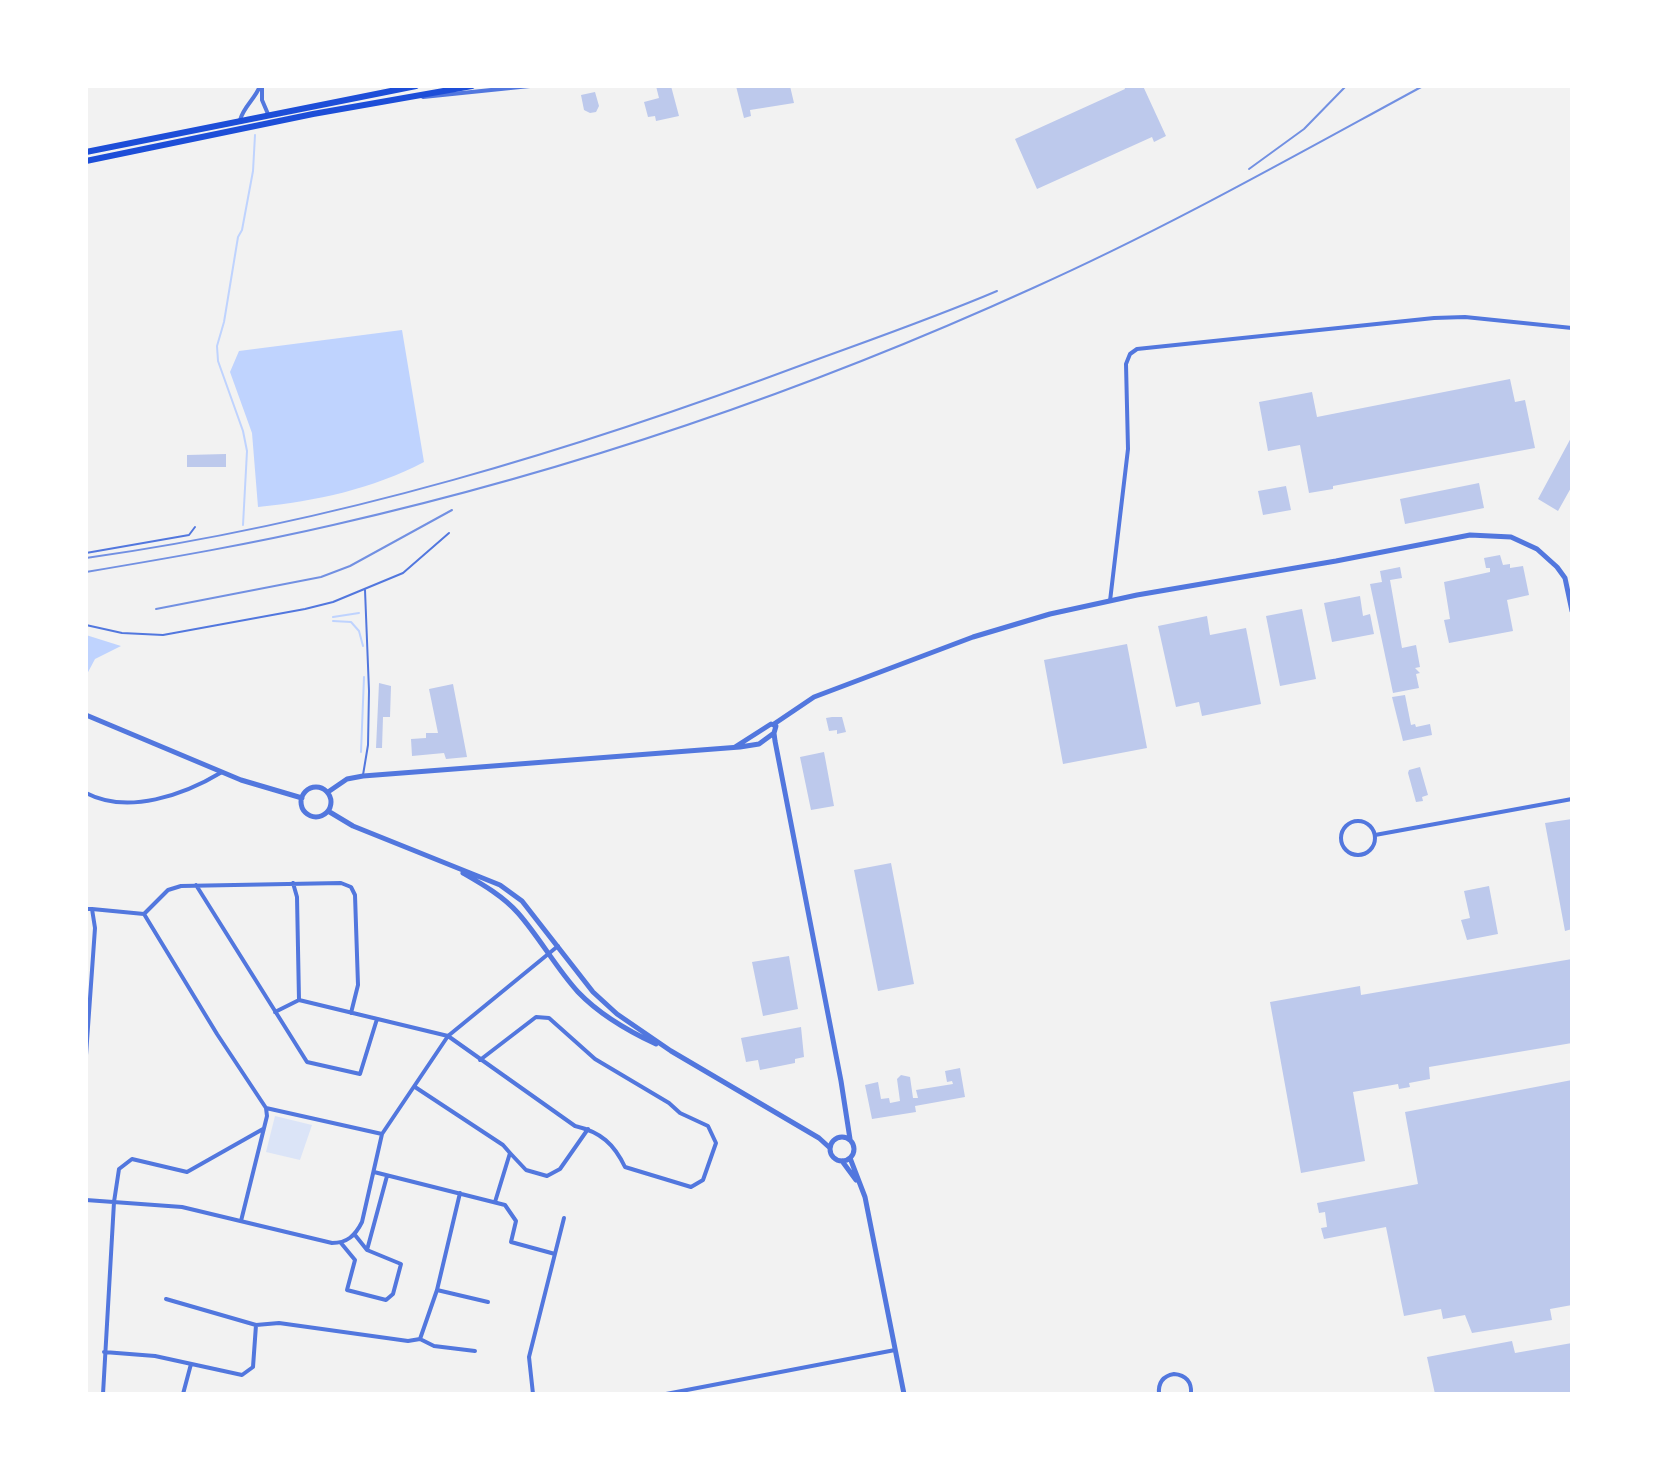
<!DOCTYPE html>
<style>
body{margin:0}
#map{position:relative;width:1658px;height:1480px;overflow:hidden;background:#f2f2f2;font-family:Karla,sans-serif}
canvas{display:block}
.frame{position:absolute;inset:0;border:88px solid #fff;pointer-events:none}
</style>
<div id="map">
<canvas width="1658" height="1480"></canvas>
<div class="frame"></div>
</div>
<script>
const context = document.querySelector('canvas').getContext('2d');
context.lineJoin = 'round';
function fillPath(path, color) { context.fillStyle = color; context.fill(path, 'evenodd'); }
function strokePath(path, color, width, dash) { context.strokeStyle = color; context.lineWidth = width; context.lineCap = dash ? 'butt' : 'round'; context.setLineDash(dash || []); context.stroke(path); }
const green = new Path2D(`
 M275,1116L312,1125L300,1160L266,1152Z`);
const water = new Path2D(`
 M402,330L424,462C372,489 317,501 258,507L252,433L230,372L239,351Z
 M86,635L121,646L95,659L86,676Z`);
const stream = new Path2D(`
 M243,525L247,451L243,431L218,361L217,346L224,322L238,237L242,230L253,171L255,135
 M333,617L359,613
 M333,621L351,622L359,631L363,646
 M361,752L364,677`);
const building = new Path2D(`
 M656,86H671L679,116L656,121L655,116L648,117L644,102L659,98Z
 M736,86H790L794,103L750,110L751,116L744,118Z
 M1124,86H1143L1166,136L1154,142L1152,137L1037,189L1015,139L1125,89Z
 M595,92L599,106L596,112L590,113L584,110L581,95Z
 M1510,379L1515,402L1525,400L1535,448L1333,486V489L1309,493L1300,445L1268,451L1259,402L1312,392L1317,417Z
 M1572,436V486L1558,511L1538,499Z
 M226,454V467H187V455Z
 M1479,483L1484,508L1405,524L1400,499Z
 M1286,486L1291,510L1263,515L1258,491Z
 M1500,555L1503,565L1510,564V568L1523,566L1529,595L1507,600L1513,631L1449,643L1444,620L1450,619L1444,582L1490,572V568H1486L1484,558Z
 M1400,567L1402,578L1390,580L1402,648L1416,645L1420,667L1415,668L1420,673L1416,674L1419,688L1393,693L1370,584L1382,582L1380,571Z
 M1360,596L1363,616L1370,614L1374,634L1332,642L1324,603Z
 M1302,609L1316,679L1280,686L1266,616Z
 M1207,616L1210,635L1246,628L1261,704L1202,716L1199,702L1176,707L1158,626Z
 M1127,644L1147,748L1063,764L1044,660Z
 M379,683L391,686L390,717H383L382,748H376Z
 M453,684L467,757L446,759L444,753L412,756L411,739L426,738V733H438L429,689Z
 M1405,695L1411,725L1415,724L1416,727L1430,724L1432,735L1403,741L1392,697Z
 M832,717H842L846,732L837,734V730L829,731L826,718Z
 M824,752L834,806L811,810L800,757Z
 M1420,767L1428,795L1422,797L1423,801L1416,802L1408,773L1409,770Z
 M1572,819V929L1565,931L1545,823Z
 M891,863L914,984L878,991L854,870Z
 M1489,886L1498,934L1467,940L1461,920L1470,918L1464,891Z
 M789,956L798,1009L763,1016L752,962Z
 M1572,959V1043L1429,1067L1430,1079L1409,1083L1410,1087L1399,1089L1398,1084L1353,1092L1365,1161L1301,1173L1270,1002L1360,986L1361,995Z
 M801,1027L804,1057L795,1059V1063L760,1070L758,1060L746,1062L741,1038Z
 M960,1068L965,1097L915,1106L916,1112L872,1119L865,1085L878,1082L881,1099L889,1098L890,1103L900,1101L897,1079L901,1075L910,1077L913,1098H918L916,1090L953,1084L952,1081L947,1082L945,1071Z
 M1572,1080V1305L1550,1309L1552,1320L1472,1333L1465,1315L1443,1319L1441,1309L1404,1316L1386,1227L1324,1239L1321,1228L1327,1227L1325,1212L1319,1213L1317,1203L1418,1184L1405,1112Z
 M1512,1341L1515,1353L1572,1343V1394H1435L1427,1357Z`);
const service = new Path2D(`
 M86,553L189,535L195,527
 M86,625L122,633L163,635L305,609L333,602L403,573L449,533
 M363,775L368,745L369,691L365,590`);
const minor = new Path2D(`
 M262,86V100L268,114
 M423,97L530,86
 M240,120C244,106 255,99 260,86
 M1110,601L1128,449L1126,364L1130,354L1137,349L1434,318L1465,317L1572,328
 M86,793C128,815 184,795 222,772
 M1341 838a17 17 0 1 1 34 0a17 17 0 1 1-34 0Z
 M1375,835L1572,799
 M293,883L297,897L299,1000
 M196,885L307,1062L360,1074L377,1019
 M86,909H92L95,928L86,1055
 M92,909L144,914L217,1034L266,1108L267,1116L241,1221
 M144,914L168,890L181,886L341,883L351,887L355,895L358,985L351,1013
 M275,1012L299,1000L448,1036L575,1126C601,1132 614,1144 625,1167L691,1187L703,1180L716,1143L708,1126L680,1113L669,1103L595,1059L549,1018L536,1017L480,1060
 M415,1087L503,1145L510,1153L495,1202
 M266,1108L382,1134
 M510,1153L526,1170L547,1176L560,1169L588,1129
 M374,1172L505,1205L516,1221L511,1242L555,1254
 M86,1200L182,1207L332,1243C347,1243 355,1236 362,1222L382,1134L448,1036L558,946
 M341,1243L355,1260L347,1290L386,1300L393,1294L401,1264L367,1250L355,1235
 M367,1250L387,1176
 M437,1290L488,1302
 M166,1299L256,1325L279,1323L408,1341L420,1339L437,1290L460,1193
 M420,1339L434,1346L475,1351
 M104,1352L155,1356L242,1375L253,1367L256,1325
 M103,1394L114,1202L119,1169L132,1159L187,1172L263,1129
 M183,1394L191,1364
 M533,1394L529,1357L564,1218
 M666,1394L895,1350
 M1159,1394C1158,1383 1163,1376 1174,1374C1186,1375 1192,1382 1191,1394`);
const tertiary = new Path2D(`
 M86,715L241,780L302,798
 M774,724L814,697L973,637L1050,614L1137,595L1336,561L1470,535L1511,537L1537,549L1557,567L1565,578L1572,611
 M735,747L771,724L776,726L774,733L775,741L841,1081L850,1139
 M301 802a15 15 0 1 1 30 0a15 15 0 1 1-30 0Z
 M328,792L347,779L363,776L740,747L759,744L774,733
 M328,811L353,826L500,885L522,901L593,992L617,1014L671,1051L819,1138L830,1148
 M463,873C482,884 503,896 518,913C540,938 556,968 578,992C600,1015 628,1031 656,1044
 M830 1149a12 12 0 1 1 24 0a12 12 0 1 1-24 0Z
 M850,1158L865,1197L904,1394
 M842,1161L856,1180`);
const primary = new Path2D(`
 M86,152L416,86
 M86,161L313,114L472,86`);
const rail = new Path2D(`
 M1249,169L1304,129L1346,86
 M86,558C335,523 575,450 810,362C873,339 936,317 997,291
 M86,572C169,558 251,544 333,525C574,470 809,390 1033,288C1167,228 1294,156 1423,86
 M156,609L321,577L350,566L452,510`);
fillPath(green, '#dbe4f7');
fillPath(water, '#bfd3fe');
strokePath(stream, '#bfd3fe', 2);
fillPath(building, '#bdc9ec');
strokePath(service, '#5277de', 2);
strokePath(minor, '#5277de', 4);
strokePath(tertiary, '#5277de', 5);
strokePath(primary, '#1d4ed8', 6);
strokePath(rail, '#7290e2', 2);
</script>
